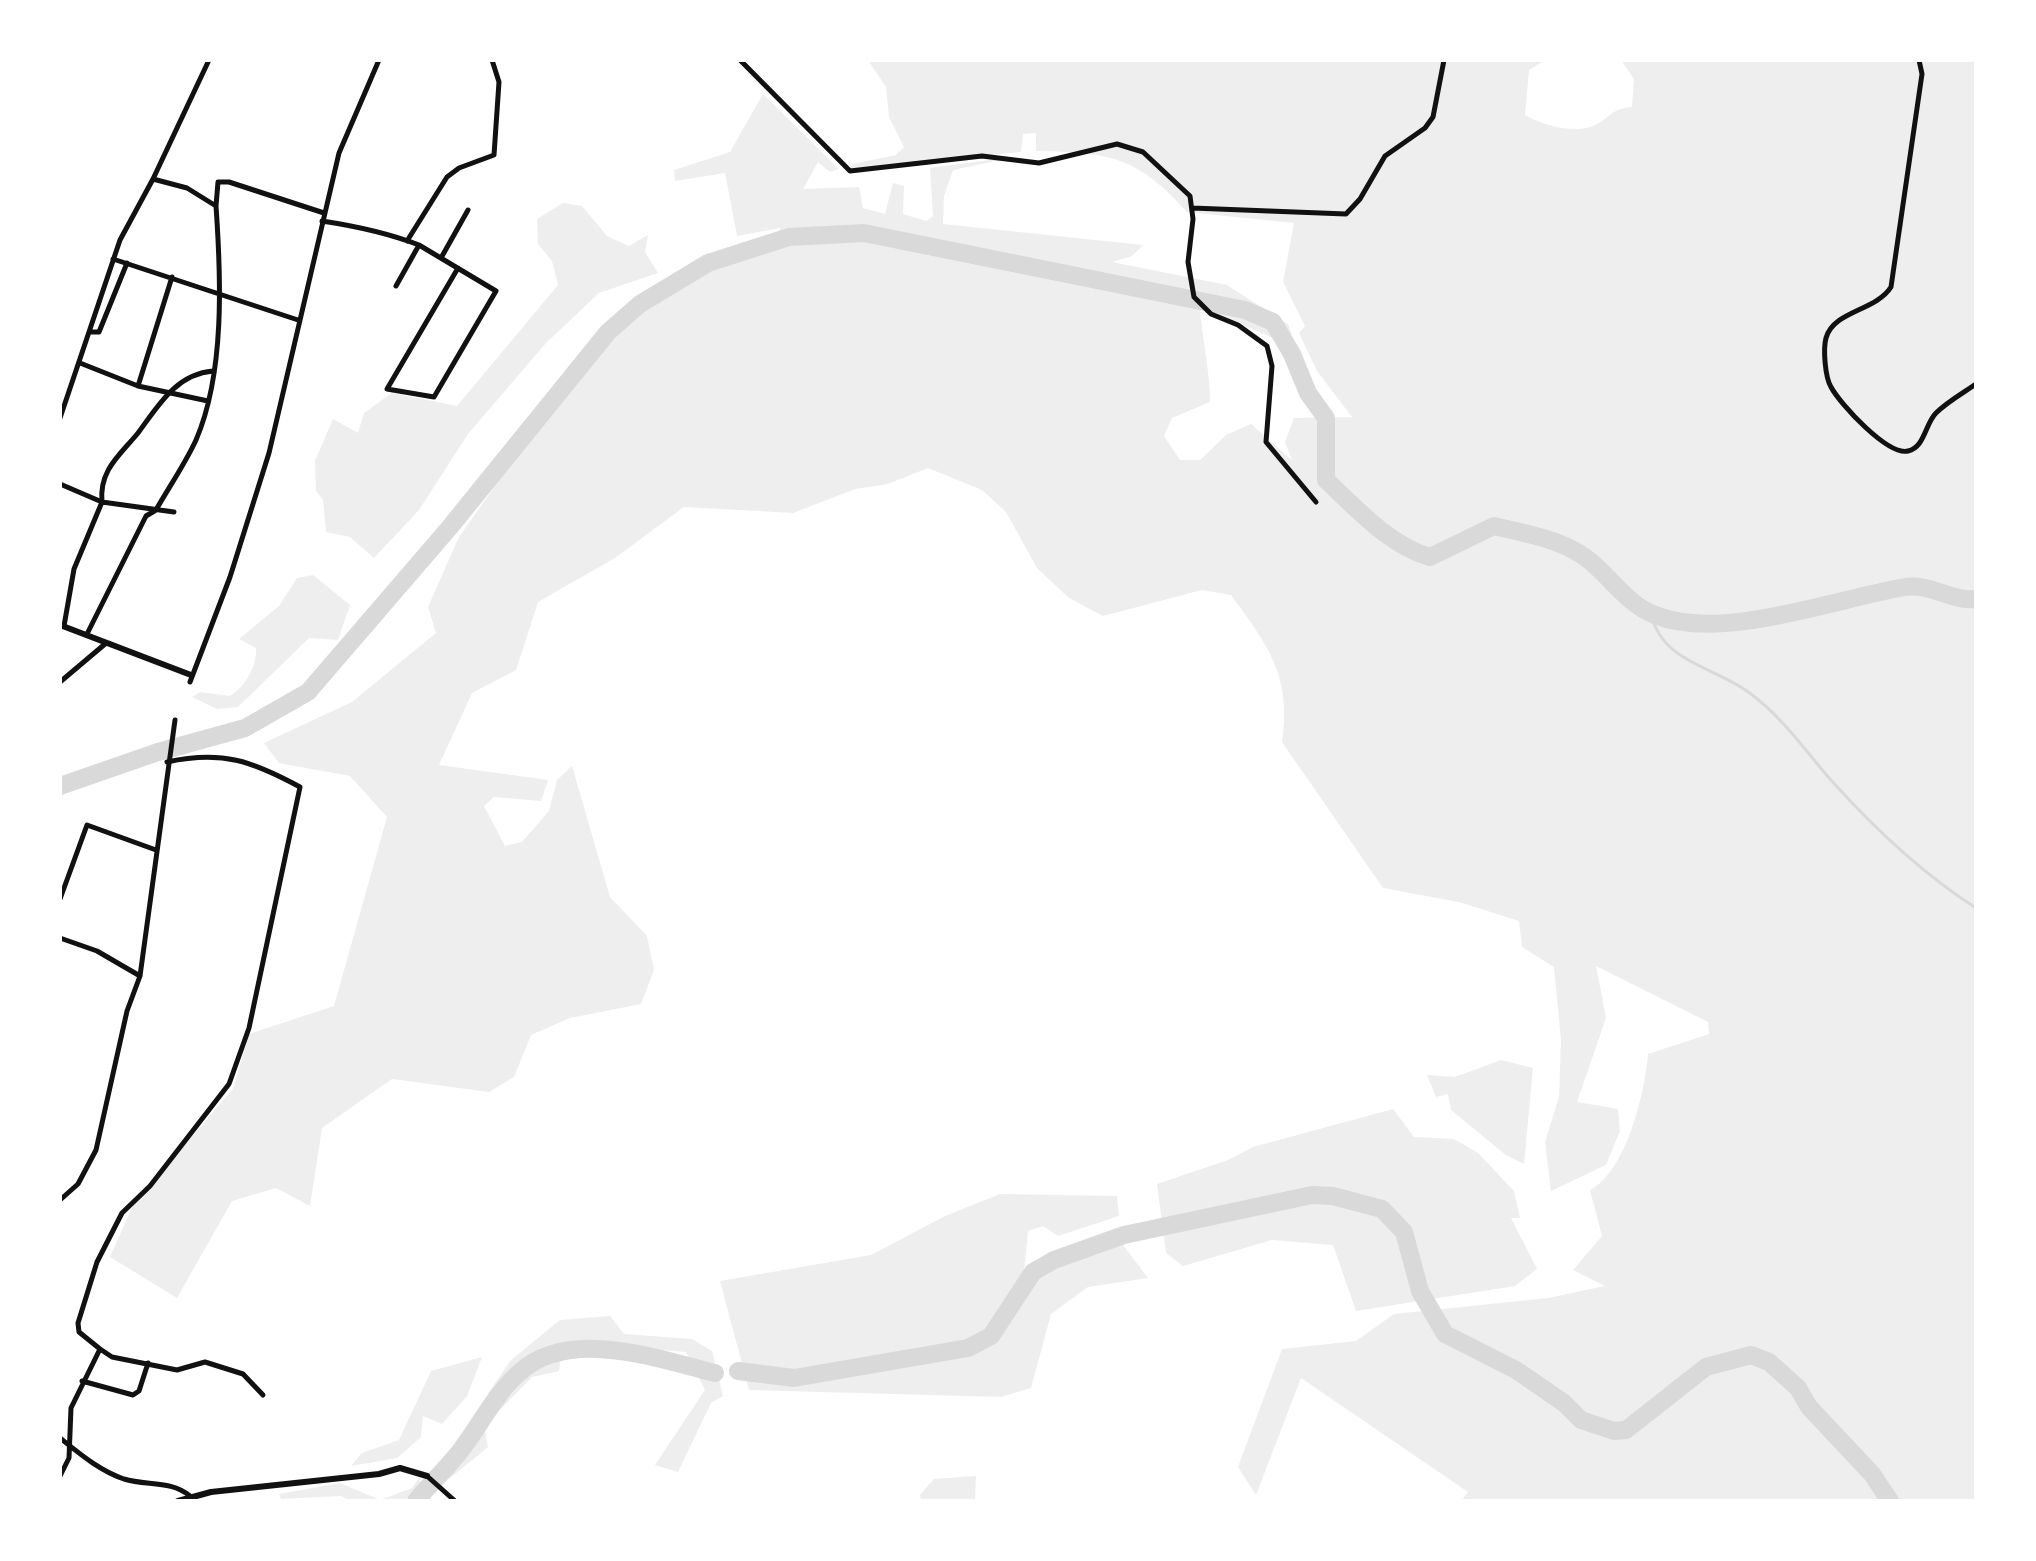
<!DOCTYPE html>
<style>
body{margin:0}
#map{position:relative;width:2036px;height:1561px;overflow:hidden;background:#fff;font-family:"Times New Roman",serif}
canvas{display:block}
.frame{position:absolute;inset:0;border:62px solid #fff;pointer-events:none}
</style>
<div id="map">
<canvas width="2036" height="1561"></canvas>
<div class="frame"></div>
</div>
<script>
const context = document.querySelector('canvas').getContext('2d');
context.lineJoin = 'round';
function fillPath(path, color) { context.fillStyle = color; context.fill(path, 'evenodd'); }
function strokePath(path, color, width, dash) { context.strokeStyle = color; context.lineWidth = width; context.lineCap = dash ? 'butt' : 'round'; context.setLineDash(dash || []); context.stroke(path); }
const green = new Path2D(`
 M868,60H1545L1529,70L1525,115C1543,125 1572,134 1593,126C1610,119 1609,109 1632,107L1634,79L1621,60H1976V1501H1461L1468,1492L1301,1378L1256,1495L1238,1467L1282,1349L1356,1341L1394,1314L1548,1298L1605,1286L1573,1270L1602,1236L1590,1190C1626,1172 1645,1093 1648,1054L1709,1034L1708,1022L1596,966L1606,1018L1577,1102L1618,1109L1620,1131L1606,1165L1551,1191L1545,1142L1559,1097L1561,1040L1554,967L1522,947L1519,921L1459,902L1383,888L1282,742C1292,677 1268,645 1231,595L1202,590L1103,616L1069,598L1037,568L1006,512L982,490L928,468L888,484L855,489L793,513L684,507L615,558L538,602L516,670L472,693L439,765L548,780L541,801L494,797L484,806L505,846L522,842L549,811L557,780L572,766L610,897L647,936L654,970L641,1004L570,1018L531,1035L514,1077L489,1092L392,1079L322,1128L310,1206L276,1188L232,1201L177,1298L110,1257L133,1205L233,1089L249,1034L334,1006L387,817L350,776L279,763L264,743L352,702L436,633L428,607L459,537L528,439L637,311L713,268L773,251L780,228L737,236L725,173L675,181L674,170L730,152L763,94L839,169L830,172L818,162L803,189L859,187L863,208L885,214L893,183L904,186L903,214L926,221L933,216L930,168L997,159L1001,160L953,170L944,196L943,224L1143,245L1132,256L1112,262L1227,285L1288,324L1293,339L1280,341L1200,307C1202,340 1210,369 1210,402L1172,418L1164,436L1180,460H1200L1226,435L1251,424L1292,460L1285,442L1294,418L1352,417L1317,371L1299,333L1305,326L1283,282L1294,223L1187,212C1136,155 1110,153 1036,151V133L1023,134L1021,152L849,169L853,164L896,155L904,147L889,117L886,87Z
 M563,203L582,206L607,236L629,246L648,235L645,252L658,273L599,293L546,343L468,434L419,510L374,558L350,537L326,532L323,500L316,491L315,461L333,419L358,433L364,413L392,393L457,406L558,285L552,261L538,244L537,219Z
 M313,575L350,605L338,640L309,638L238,707L217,709L192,697L200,692L230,696C246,686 257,666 256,648L239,639L279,606L297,578Z
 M1501,1060L1533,1068L1524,1164L1506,1155L1451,1110L1448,1094L1436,1097L1427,1075L1455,1077Z
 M1393,1109L1414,1137L1454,1139L1478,1153L1514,1191L1520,1218H1511L1537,1269L1515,1286L1356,1311L1333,1245L1272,1240L1183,1266L1166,1253L1157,1184L1228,1160L1253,1147Z
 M1000,1194L1117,1196L1119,1216L1058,1236L1043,1226L1028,1231L1023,1284L1068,1257L1116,1236L1148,1278L1088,1287L1051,1314L1031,1388L1001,1397L749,1390L720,1281L871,1255L945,1216Z
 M610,1316L624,1334L692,1339L712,1351L723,1396L711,1403L678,1472L655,1465L705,1390L686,1352L563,1342L559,1371L532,1377L484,1426L488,1447L449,1479L438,1468L510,1361L560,1320Z
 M482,1357L467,1396L442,1424L423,1416L421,1437L397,1458L351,1466L362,1453L399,1440L431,1371Z
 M976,1476L975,1501H921L920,1495L934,1479Z
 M420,1477V1486L404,1501H350L341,1496L281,1499L279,1494L340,1483L380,1500L412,1488Z`);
const stream = new Path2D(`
 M1651,614C1663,664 1715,666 1751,694C1783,718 1804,749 1830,779C1873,827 1923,874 1976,908`);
const river = new Path2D(`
 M60,786L158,752L245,728L308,692L450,527L608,332L640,304L708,263L789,237L864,233L1245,310L1273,322L1292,354L1308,393L1326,418V480C1357,509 1389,545 1430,557L1494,526C1526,534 1563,539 1590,561C1612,579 1627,604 1655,615C1722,642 1834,599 1905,587C1930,583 1953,602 1976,599
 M738,1371L794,1378L968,1348L991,1336L1033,1272L1054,1260L1124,1235L1312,1195L1333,1196L1382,1209L1404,1232L1420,1291L1445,1334L1516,1370L1564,1403L1581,1420L1614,1431L1626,1430L1706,1367L1751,1355L1769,1362L1798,1388L1809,1407L1872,1474L1890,1501
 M416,1501C429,1485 444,1471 457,1455C479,1429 494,1394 520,1372C570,1327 659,1359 715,1373`);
const minor = new Path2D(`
 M740,60L850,171L982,156L1039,163L1117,144L1143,152L1190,196L1193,219L1188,262L1194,297L1211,314L1238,325L1267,346L1272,366L1266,442L1316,502
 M1919,60L1922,74L1891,287C1876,311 1833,311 1826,338C1823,349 1825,377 1831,387C1840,404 1888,456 1908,451C1925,447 1925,424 1936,413C1947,402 1963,393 1976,384
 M153,179L187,188L216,206L218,182H229L324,213
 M1192,208L1346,214L1360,199L1385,156L1425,128L1433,117L1444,60
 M322,221C355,226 388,233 419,245L496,291L434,397L387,389L458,268
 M407,241L447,177L459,168L494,155L499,82L492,60
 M441,258L468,210
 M113,259L298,320
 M396,286L419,245
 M89,332H99L127,263
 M80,363L138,386L208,401
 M138,386L172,277
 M60,418L120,240L153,179L209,60
 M60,484L102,502L74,569L64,626
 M174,512L102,502C99,470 120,455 138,433C158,406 176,374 213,371
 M87,634L146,516L156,510C169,487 185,464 196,440C225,373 221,277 216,206
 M60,682L105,644
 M190,682L230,577L269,453L339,153L379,60
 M60,899L87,825L156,850
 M60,938L97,951L140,976
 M60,1200L78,1184L96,1150L127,1011L140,976L175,720
 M100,1349L112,1357L177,1370L205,1362L243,1374L263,1395
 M82,1381L133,1395L139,1391L148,1363
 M60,1438C80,1454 100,1471 124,1479C147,1486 171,1480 190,1496
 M60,1476L69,1458L71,1408L100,1349L79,1332L78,1323L97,1262L122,1213L150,1186L229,1084L249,1028L300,787C252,761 222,750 167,762
 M427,1476L455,1501`);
const tertiary = new Path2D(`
 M60,625L191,675
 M178,1501L211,1492L379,1474L400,1468L427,1476`);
fillPath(green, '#eee');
strokePath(stream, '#d9d9d9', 3);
strokePath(river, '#d9d9d9', 18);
strokePath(minor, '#111', 5);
strokePath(tertiary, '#111', 6);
</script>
